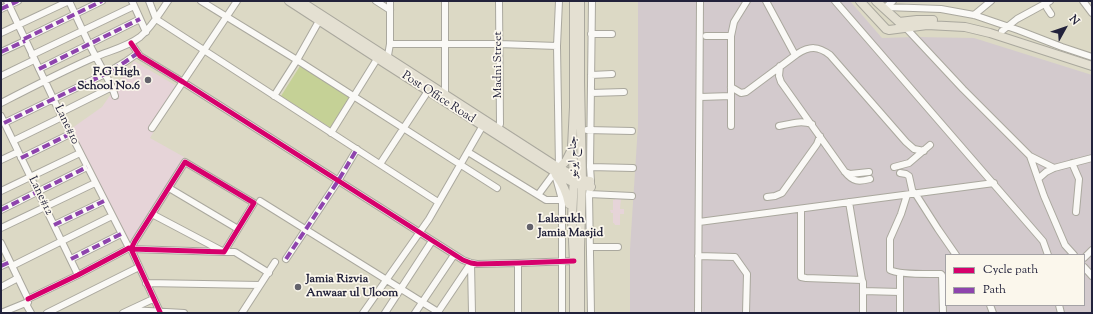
<!DOCTYPE html>
<meta charset="utf-8">
<style>
body{margin:0}
#map{position:relative;width:1093px;height:314px;overflow:hidden;background:#dcd9c5;font-family:"Sorts Mill Goudy",serif}
canvas{display:block}
.frame{position:absolute;inset:0;border:2px solid #22223b;pointer-events:none}
.legend{position:absolute;left:945px;top:254px;width:140px;height:52px;box-sizing:border-box;background:#fbf7ec;border:1px solid #a4a2a5;margin:0;padding:5px 7px;list-style:none;font-size:12px;color:#22223b}
.legend li{display:flex;align-items:center;gap:8px;height:20px}
.legend b{width:20px;border:1px solid #a4a2a5}
.north{position:absolute;left:1045px;top:8px;width:40px;height:40px;-webkit-text-stroke:3px #fbf7ec;paint-order:stroke;rotate:50deg;font-size:11px;font-weight:700;line-height:16px;text-align:center;color:#22223b}
.north::after{content:'';display:block;margin:auto;width:14px;height:18px;background:#22223b;clip-path:polygon(50% 0,100% 100%,50% 72%,0 100%)}
</style>
<div id="map">
<canvas width="1093" height="314"></canvas>
<div class="frame"></div>
<ul class="legend">
<li><b style="height:5px;background:#d6006c"></b>Cycle path</li>
<li><b style="height:5px;background:#8e44ad"></b>Path</li>
</ul>
<div class="north">N</div>
</div>
<script>
const context = document.querySelector('canvas').getContext('2d');
context.lineJoin = 'round';
function fillPath(path, color) { context.fillStyle = color; context.fill(path, 'evenodd'); }
function strokePath(path, color, width, dash) { context.strokeStyle = color; context.lineWidth = width; context.lineCap = dash ? 'butt' : 'round'; context.setLineDash(dash || []); context.stroke(path); }
function write(font, color, halo, rows, align = 'center') {
  context.font = font + ' "Sorts Mill Goudy",Amiri,serif'; context.lineWidth = 3.5; context.setLineDash([]); context.textBaseline = 'middle'; context.strokeStyle = halo; context.fillStyle = color; for (const [text, x, y, turn = 0] of rows) {
    context.save(); context.translate(x, y); context.rotate((+turn || 0) * Math.PI / 180); context.textAlign = isNaN(turn) ? turn : align; if (halo) context.strokeText(text, 0, 0); context.fillText(text, 0, 0); context.restore();
  }
}
const built = new Path2D(`
 M134,61L180,88L150,138L184,157L129,244L68,131L102,107Z
 M615,198H621L620,209H624V214H620V225H615L614,223H613V213H611L610,210H613V200H615Z`);
const industrial = new Path2D(`
 M638,1H850L882,38L915,37L974,38L1092,75V313H630V249L638,125ZM946,255H1084V305H946Z`);
const green = new Path2D(`
 M300,66L350,97L331,128L281,96Z`);
const minor = new Path2D(`
 M7,1L60,113L129,248
 M69,1L89,44L112,87L115,96
 M132,1L146,32
 M149,1L156,19L438,202
 M201,1L297,60L497,188
 M376,1L390,10
 M559,1L557,46L559,168
 M766,1L795,55
 M835,1L1043,241L1048,255
 M1045,1L1047,8L1051,14
 M1083,1L1092,13
 M886,7L893,1
 M885,8L886,7L941,9L974,15L1018,30L1062,47L1092,57
 M1,9L18,1
 M974,15L991,1
 M906,28L963,89L1030,156L1044,196L1065,245L1074,255
 M1002,31L1017,19L1050,1
 M1,33L69,1
 M591,34H612
 M706,36H731
 M24,39L102,1
 M131,43L140,56L183,82L463,260L471,263L477,264L518,263L574,261
 M390,44H499L557,46
 M1,52L25,41
 M32,55L134,6
 M387,61L390,44V1
 M780,66L779,76L781,82L845,172C853,182 859,182 870,179
 M39,69L140,19
 M591,75L612,74
 M1,76L34,60
 M731,87L741,93L746,92L797,54C810,46 818,46 830,55L906,142L914,149L924,151
 M591,93L624,92
 M445,95V1
 M274,96L297,60L319,21
 M700,97L731,96
 M1,103C32,87 63,71 95,57C109,51 127,47 140,37C152,27 159,14 168,1
 M60,113L112,87
 M1,116L78,275
 M4,123L105,74L125,62L138,53
 M731,126V36L734,22L747,1
 M779,126C790,124 800,120 812,124
 M152,128L237,1
 M587,130L632,131
 M496,131L500,124L499,1
 M331,133L377,59
 M13,141L62,117
 M468,152L546,200H562
 M1030,156L1054,168
 M21,158L70,134
 M1,160L18,152
 M1072,163L1079,179L1076,212
 M380,164L428,91
 M590,167L633,168
 M894,167L909,163L930,145
 M845,172L850,174L869,172
 M900,173L906,174L909,176L913,194
 M556,178L562,200V313
 M1038,179L1046,172L1054,168L1092,158
 M169,188L238,229
 M1,191L80,153
 M915,193L938,229L956,255
 M589,194L632,196
 M538,195L555,172
 M907,195L901,214L890,239V270C899,275 930,274 941,274L942,275L943,313
 M767,197L775,196L782,193L817,144L820,136
 M260,201L438,312L471,263
 M849,202L862,280
 M801,209V277L806,278L862,280L863,282V313
 M1,210L87,167
 M152,214L224,252H235L269,273
 M699,222L994,183
 M54,225L104,201
 M1,228L95,183
 M1,243L28,299
 M590,247H618
 M698,256L735,257L747,274L746,313
 M1084,258L1092,250
 M71,259L121,234
 M286,259L338,181L357,149
 M471,263L472,313
 M518,263V313
 M1,266L10,262
 M12,266L112,216
 M1084,267L1092,276
 M146,283L260,285
 M1,287L18,278
 M863,291L900,292
 M28,299L78,275L129,248L131,249L224,252L254,203L185,162L135,241L131,249L160,312
 M28,299L27,306L31,313
 M990,305L993,313
 M1059,305L1061,313
 M131,310L184,313
 M1,313L28,302
 M47,313L139,267
 M123,313L153,299
 M242,313L275,262
 M363,313L429,219L482,127
 M385,313L432,241
 M415,313L454,255
 M591,313L589,194L591,181L590,167L592,1
 M698,313L700,1
 M900,313V273`);
const major = new Path2D(`
 M289,1L386,64L555,172C568,180 575,185 591,187
 M300,1L559,168L582,180L590,181
 M574,1V107L572,147L574,176L572,218L574,263V313
 M580,1V82L582,180L580,248V313
 M860,1L886,29L889,30L927,25L965,27L990,33L1092,66
 M876,1L899,22L917,20H933
 M559,168L566,161L572,149
 M556,175C563,184 567,193 569,204`);
const quiet = new Path2D(`
 M1,9L18,1
 M24,39L102,1
 M1,52L25,41
 M39,69L140,19
 M4,123L105,74L125,62L138,53
 M21,158L70,134
 M1,210L87,167
 M54,225L104,201
 M71,259L121,234
 M286,259L338,181L357,149
 M1,266L10,262`);
const cycleway = new Path2D(`
 M131,43L140,56L183,82L463,260L471,263L477,264L518,263L574,261
 M28,299L78,275L129,248L131,249L224,252L254,203L185,162L135,241L131,249L160,312`);
const markers = [
 [148,80,4,"#63626b"],
 [530,227,4,"#63626b"],
 [298,287,4,"#63626b"]
];
const streetNames = [
 ["Madni Street",499,65,-90],
 ["Post Office Road",438,98,33],
 ["Lane#10",66,125,64],
 ["جناح ایونیو",574,157,-90],
 ["Lane#12",40,196,64]
];
const poiNames = [
 ["F.G High",140,73,"right"],
 ["School No.6",140,87,"right"],
 ["Lalarukh",538,220],
 ["Jamia Masjid",538,234],
 ["Jamia Rizvia",306,280],
 ["Anwaar ul Uloom",306,294]
];
fillPath(built, '#e6d4d8');
fillPath(industrial, '#d3cacd');
fillPath(green, '#c5d196');
strokePath(minor, '#aaa89e', 8);
strokePath(major, '#aaa89e', 10);
strokePath(minor, '#faf9f6', 6);
strokePath(major, '#e4e0d2', 8);
strokePath(quiet, '#8e44ad', 4, [8, 4]);
strokePath(cycleway, '#d6006c', 5);
for (const [x, y, r, color] of markers) { const dot = new Path2D(); dot.arc(x, y, r, 0, 2 * Math.PI); context.fillStyle = color; context.fill(dot); strokePath(dot, '#fbf7ec', 1.5); }
write('12px', '#22223b', '#fbf7ec', streetNames);
write('bold 12px', '#22223b', '#fbf7ec', poiNames, 'left');
</script>
